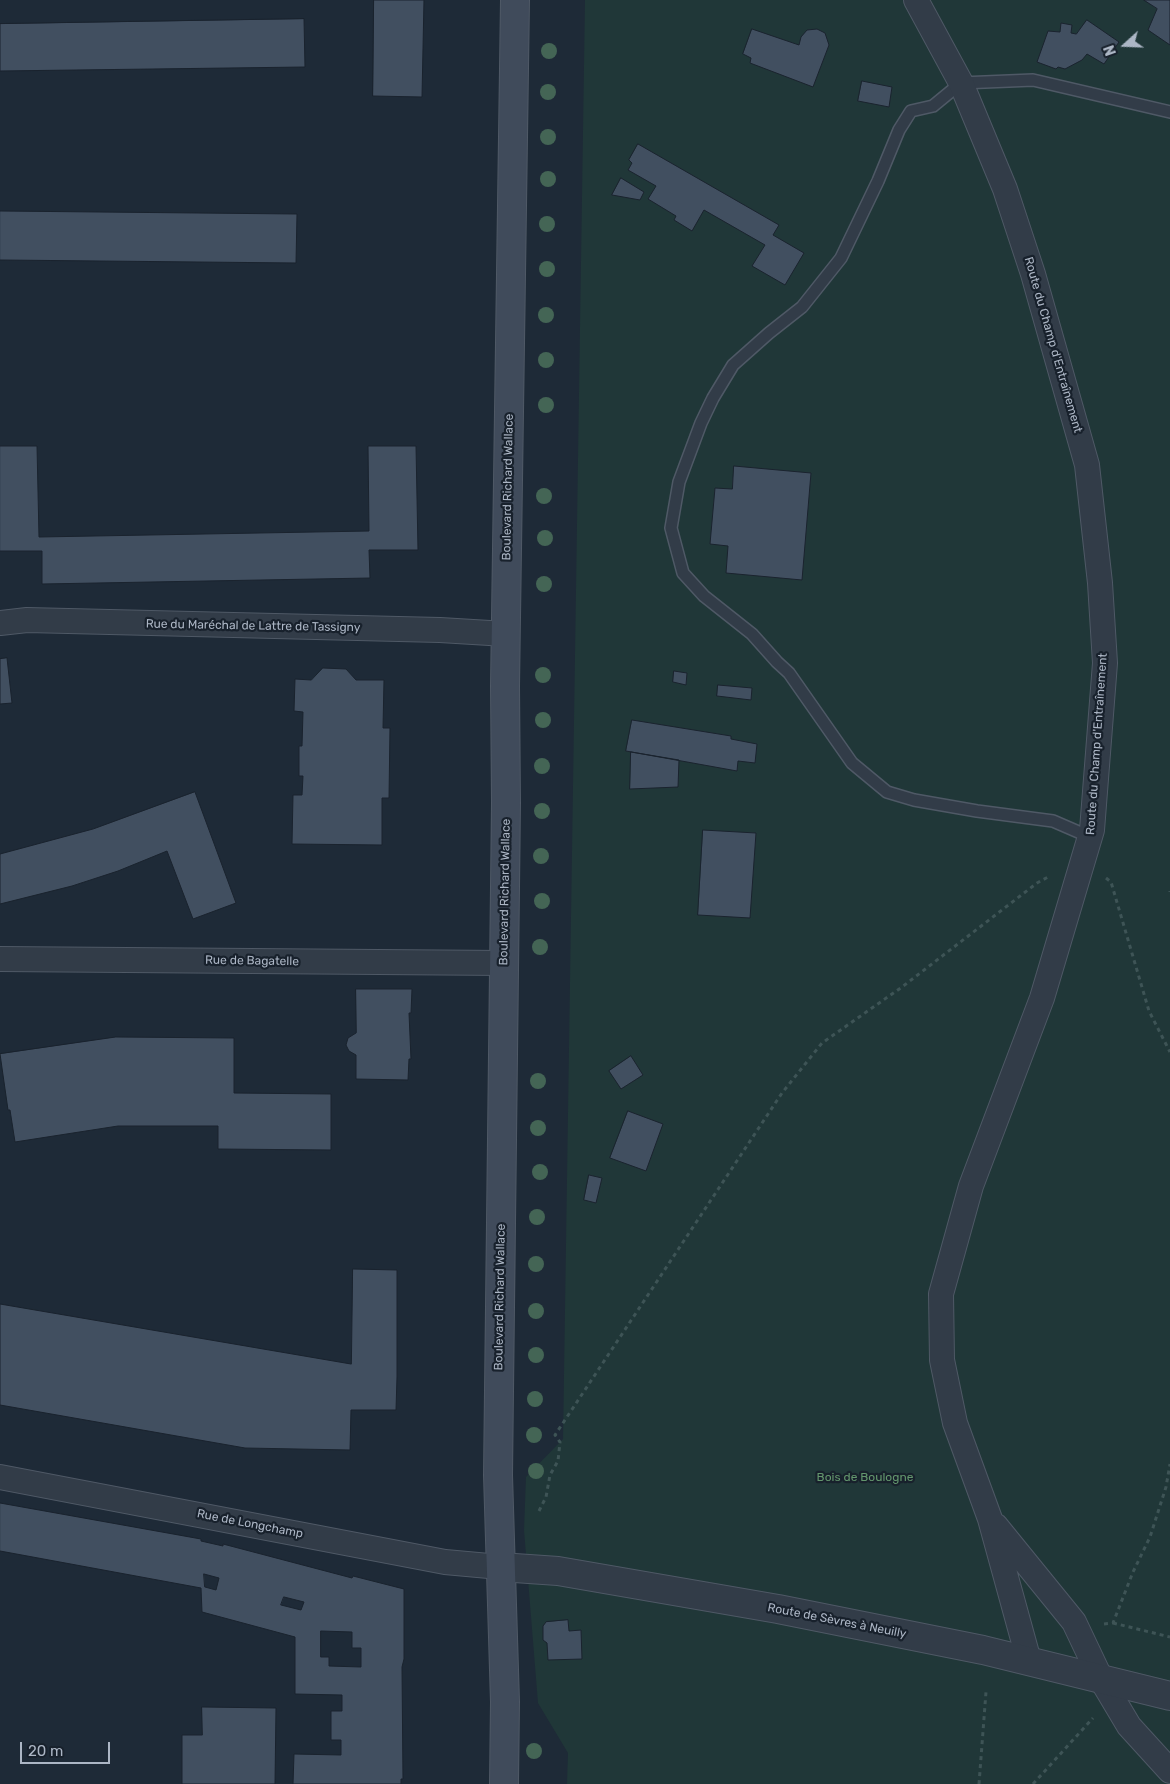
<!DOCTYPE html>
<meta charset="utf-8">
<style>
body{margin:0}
#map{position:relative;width:1170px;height:1784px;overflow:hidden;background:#1e2a37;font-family:Rubik,sans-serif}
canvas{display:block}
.north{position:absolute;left:1100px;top:20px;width:50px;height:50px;-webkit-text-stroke:4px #18212c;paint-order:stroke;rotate:250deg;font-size:14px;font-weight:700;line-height:20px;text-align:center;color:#acb6c5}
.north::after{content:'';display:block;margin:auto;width:18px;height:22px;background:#acb6c5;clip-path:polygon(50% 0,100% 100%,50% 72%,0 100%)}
.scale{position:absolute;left:20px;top:1742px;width:90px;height:22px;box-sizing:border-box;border:2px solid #acb6c5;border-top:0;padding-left:6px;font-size:15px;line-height:18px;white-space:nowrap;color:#acb6c5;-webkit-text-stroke:4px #18212c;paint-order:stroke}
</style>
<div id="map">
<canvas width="1170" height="1784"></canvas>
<div class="north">N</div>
<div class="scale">20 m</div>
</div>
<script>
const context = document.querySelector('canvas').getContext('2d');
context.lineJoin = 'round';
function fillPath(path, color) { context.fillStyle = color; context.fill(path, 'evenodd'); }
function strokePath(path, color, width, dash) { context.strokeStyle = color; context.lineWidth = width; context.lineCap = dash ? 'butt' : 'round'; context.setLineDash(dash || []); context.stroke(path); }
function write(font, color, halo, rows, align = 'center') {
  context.font = font + ' Rubik,sans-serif'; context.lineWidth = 4.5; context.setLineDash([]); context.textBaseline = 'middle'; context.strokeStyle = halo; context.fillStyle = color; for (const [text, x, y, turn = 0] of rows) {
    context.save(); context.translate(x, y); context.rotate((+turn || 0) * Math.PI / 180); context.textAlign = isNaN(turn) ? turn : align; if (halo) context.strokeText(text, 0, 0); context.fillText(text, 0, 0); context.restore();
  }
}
const green = new Path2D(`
 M585,0H1170V1784H567L568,1753L538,1703L524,1530L526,1477L563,1439Z`);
const building = new Path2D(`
 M374,0H424L422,97L373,96Z
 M1144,0H1170V45L1148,30L1157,9Z
 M304,19L305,67L0,71V24Z
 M1087,20L1119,42L1104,64L1087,54L1082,60L1065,69L1058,67L1056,69L1037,62L1048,31L1060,32L1061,23L1072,25L1071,33L1076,34Z
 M752,29L799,45L801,37L807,30L817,29L825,33L829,45L813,87L750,63L751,58L743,54Z
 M862,81L892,87L889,107L858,101Z
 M638,144L779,225L773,235L804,253L785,285L752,266L765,245L704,210L692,231L674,220L676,216L648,199L656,186L628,170L632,163L629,160Z
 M621,178L644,192L640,200L612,195Z
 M0,211L297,214L296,263L0,260Z
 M0,446H37L39,537L369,531L368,446H416L418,550H369L370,578L42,584V551H0Z
 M734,466L811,473L802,580L726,573L728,546L710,544L715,488L732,489Z
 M7,658L12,703L0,704V659Z
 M323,668L346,669L356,680H384L383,728H390L389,798H382V845L292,844L293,795H302L303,776H299V746H302L303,712L294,711L295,679L311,680Z
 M674,671L687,673L686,685L673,682Z
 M718,685L752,688L751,700L717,696Z
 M632,720L731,736V739L757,744L755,763L738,761L737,771L626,751Z
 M631,752L679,760L678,787L630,789Z
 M195,792L236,903L193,919L167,851L118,871L72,886L0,904V854L93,829Z
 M703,830L756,833L750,918L698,915Z
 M356,989H412L411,1013H409L411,1059H409L408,1080L356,1079V1055L349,1051L346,1045L348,1038L356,1033Z
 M116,1037L234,1038V1093L331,1094V1150L218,1149V1126H118L15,1142L10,1110H8L0,1054Z
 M631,1056L643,1075L621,1089L609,1071Z
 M628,1111L663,1124L646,1171L610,1158Z
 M589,1175L602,1178L596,1203L584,1200Z
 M353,1269L397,1270V1377L396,1410H351L350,1450L245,1448L0,1405V1304L351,1364Z
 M0,1503L201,1539V1541L223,1546V1544L352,1578L353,1576L404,1589V1659L402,1667L403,1779H401V1784H293L294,1754L341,1755V1740H331V1711H342V1695L295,1694V1637L202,1612L201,1588L0,1551ZM204,1574L219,1578L216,1590L205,1587ZM284,1597L304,1602L301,1610L281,1605ZM321,1631L352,1632V1648H361V1667L329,1666V1657H321Z
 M568,1620L569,1631L581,1630L582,1659L548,1660L547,1643L543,1640V1626L546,1622Z
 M202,1707L276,1708L275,1784H182V1735H202Z`);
const path = new Path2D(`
 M1106,878L1111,882L1149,1011L1170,1052
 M1170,891V892
 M539,1511L546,1497L550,1475L558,1461L560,1442L555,1435L782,1093L822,1043L902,987L1037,883L1048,877
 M1113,1623L1170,1637
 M1104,1624L1113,1623L1133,1572L1150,1537L1166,1487L1170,1464
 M979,1784L986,1692
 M1033,1784L1093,1718`);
const service = new Path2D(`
 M1090,837L1053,821L977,811L914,800L887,792L852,763L789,673L777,662L752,634L704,596L683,573L671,528L679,482L701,423L713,398L733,365L769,333L802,307L841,258L878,181L899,130L911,111L933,106L961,83L1033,80L1170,112`);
const minor = new Path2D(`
 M916,0L961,83L1005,189L1033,274L1087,465L1100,583L1105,663L1092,830L1042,998L971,1186L941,1294L942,1360L955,1423L990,1519L1029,1661
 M0,623L27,620L440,630L506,634
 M0,959L504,963
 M0,1477L445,1562L500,1567
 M996,1526L1074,1622L1101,1679L1129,1726L1170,1771`);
const tertiary = new Path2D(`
 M500,1567L558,1571L778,1609L983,1650L1170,1696`);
const secondary = new Path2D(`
 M504,1784L505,1702L498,1475L506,803L505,686L515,0`);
const trees = [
 [549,51],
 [548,92],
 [548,137],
 [548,179],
 [547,224],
 [547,269],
 [546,315],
 [546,360],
 [546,405],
 [544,496],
 [545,538],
 [544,584],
 [543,675],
 [543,720],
 [542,766],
 [542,811],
 [541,856],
 [542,901],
 [540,947],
 [538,1081],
 [538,1128],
 [540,1172],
 [537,1217],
 [536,1264],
 [536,1311],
 [536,1355],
 [535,1399],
 [534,1435],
 [536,1471],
 [534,1751]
];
const streetNames = [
 ["Route du Champ d'Entraînement",1053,345,74],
 ["Boulevard Richard Wallace",508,487,-89],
 ["Rue du Maréchal de Lattre de Tassigny",253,626,1],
 ["Route du Champ d'Entraînement",1097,744,-86],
 ["Boulevard Richard Wallace",505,892,-89],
 ["Rue de Bagatelle",252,961,1],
 ["Boulevard Richard Wallace",500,1297,-89],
 ["Rue de Longchamp",250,1524,11],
 ["Route de Sèvres à Neuilly",837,1621,11]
];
const parkNames = [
 ["Bois de Boulogne",865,1478]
];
fillPath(green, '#203738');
fillPath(building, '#414f60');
strokePath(building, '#1a232e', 1);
strokePath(service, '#4f5966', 14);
strokePath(minor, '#4f5966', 26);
strokePath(tertiary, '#4f5966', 30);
strokePath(secondary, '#4f5966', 30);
strokePath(path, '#3e5456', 3, [4, 4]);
strokePath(service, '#323c48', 11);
strokePath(minor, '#323c48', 24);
strokePath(tertiary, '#323c48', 28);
strokePath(secondary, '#404b5b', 28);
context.fillStyle = '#446555';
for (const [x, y] of trees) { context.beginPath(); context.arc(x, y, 8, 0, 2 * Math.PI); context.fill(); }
write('12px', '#acb6c5', '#18212c', streetNames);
write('12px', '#63966d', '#18212c', parkNames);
</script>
